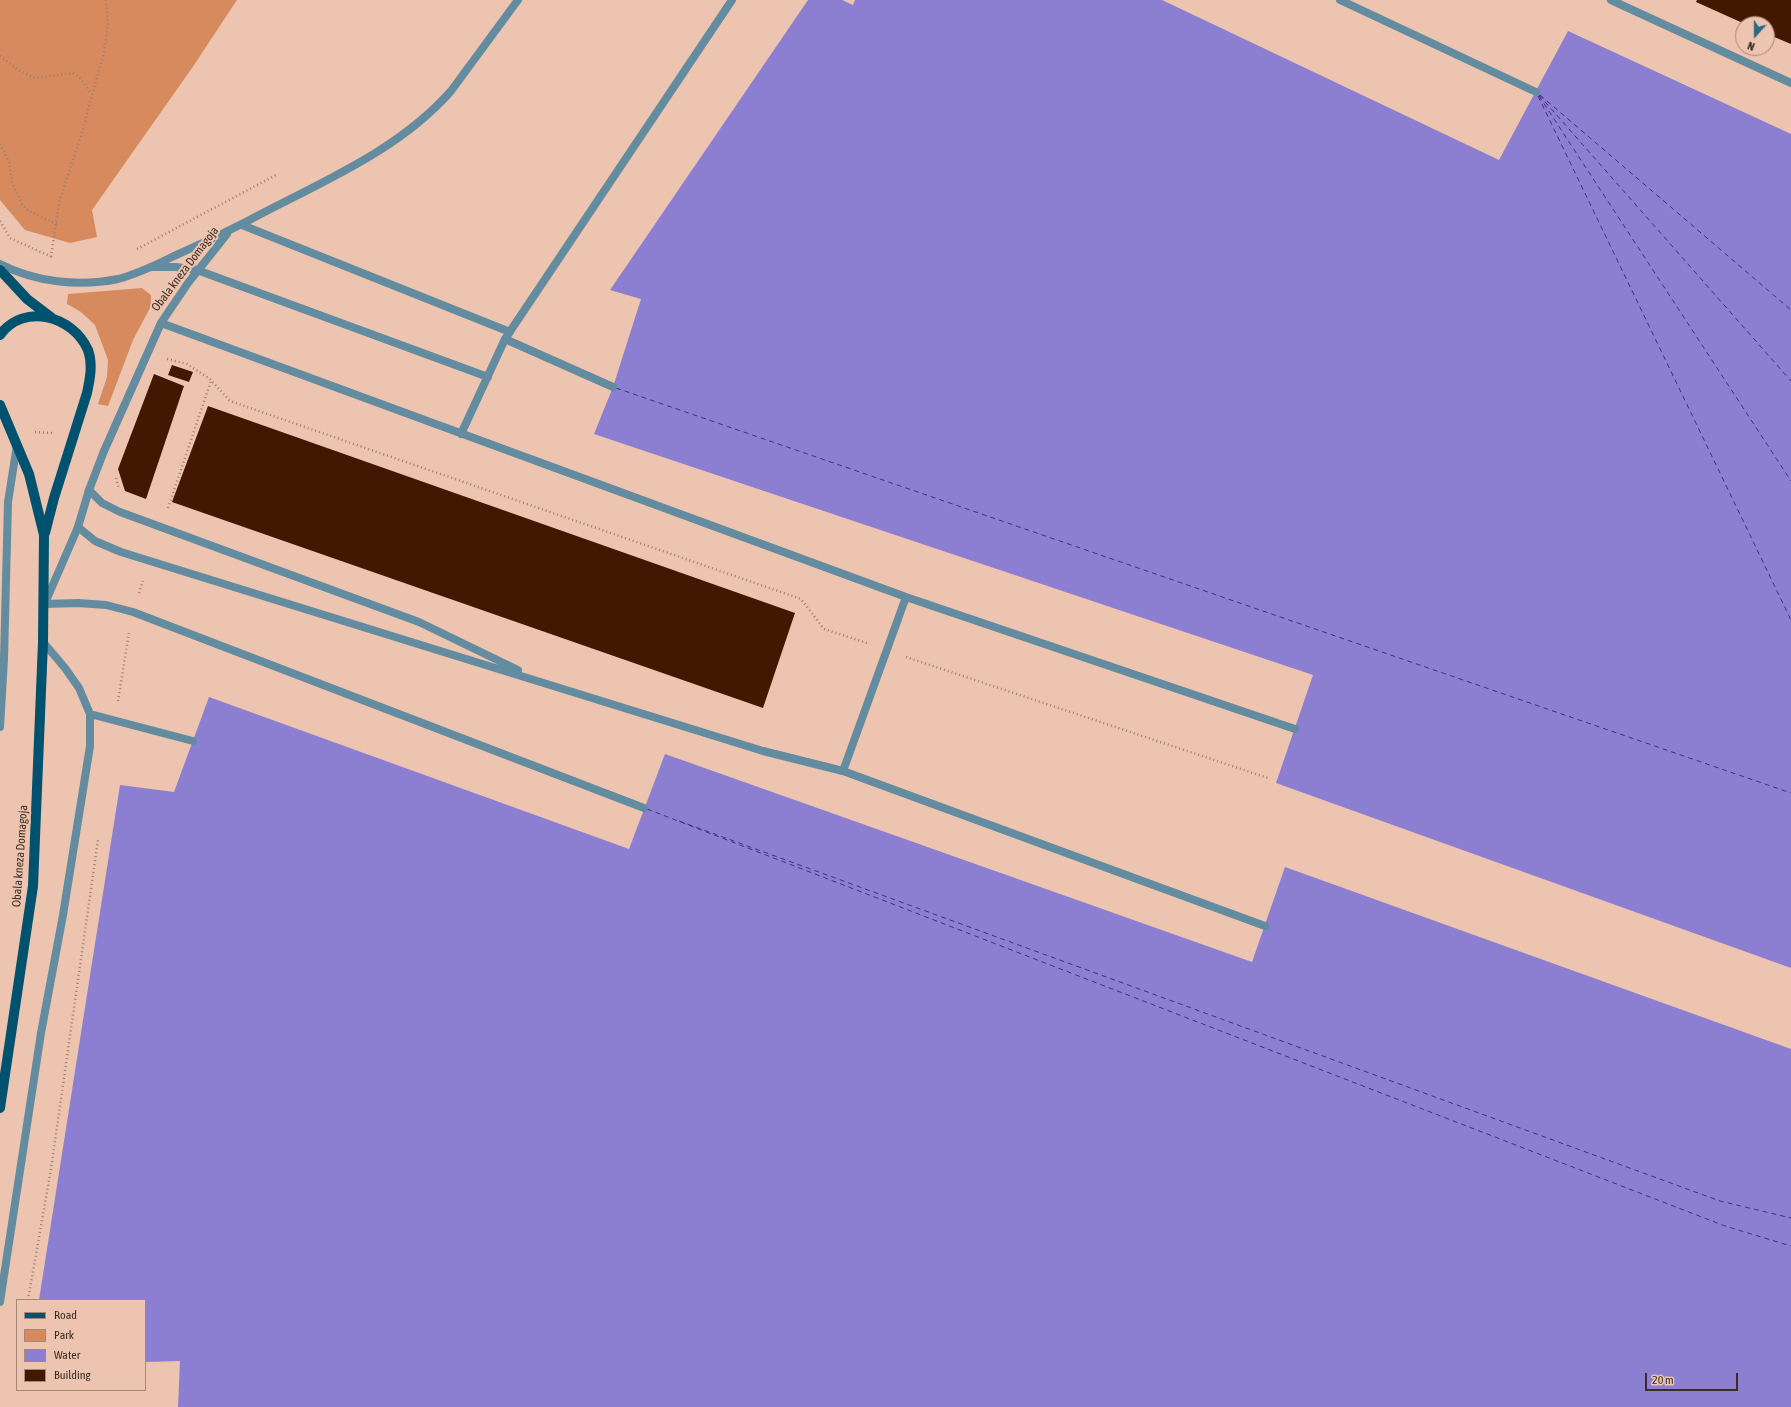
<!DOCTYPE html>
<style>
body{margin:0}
#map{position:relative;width:1791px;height:1407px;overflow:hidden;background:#ecc4af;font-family:"Asap Condensed",sans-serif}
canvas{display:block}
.legend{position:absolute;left:16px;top:1299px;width:130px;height:92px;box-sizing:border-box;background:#ecc4af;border:1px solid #a68877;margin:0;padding:5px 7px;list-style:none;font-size:12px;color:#3c2d24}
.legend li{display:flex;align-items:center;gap:8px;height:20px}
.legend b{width:20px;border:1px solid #a68877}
.north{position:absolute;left:1735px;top:16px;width:40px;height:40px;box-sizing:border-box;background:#ecc4af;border:1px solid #a68877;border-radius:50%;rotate:201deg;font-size:11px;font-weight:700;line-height:16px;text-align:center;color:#3c2d24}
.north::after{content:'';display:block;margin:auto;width:14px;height:18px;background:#2f6882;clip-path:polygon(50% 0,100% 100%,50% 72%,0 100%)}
.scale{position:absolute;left:1645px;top:1373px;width:93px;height:18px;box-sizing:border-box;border:2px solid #3c2d24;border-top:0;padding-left:5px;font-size:12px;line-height:14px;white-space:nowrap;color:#3c2d24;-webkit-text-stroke:3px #ecc4af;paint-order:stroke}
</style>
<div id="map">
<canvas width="1791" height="1407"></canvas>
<ul class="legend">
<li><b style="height:5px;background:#00526f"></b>Road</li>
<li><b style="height:11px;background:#d68a5e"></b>Park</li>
<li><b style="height:11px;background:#8c7fd2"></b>Water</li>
<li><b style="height:11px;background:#421900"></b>Building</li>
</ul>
<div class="north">N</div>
<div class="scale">20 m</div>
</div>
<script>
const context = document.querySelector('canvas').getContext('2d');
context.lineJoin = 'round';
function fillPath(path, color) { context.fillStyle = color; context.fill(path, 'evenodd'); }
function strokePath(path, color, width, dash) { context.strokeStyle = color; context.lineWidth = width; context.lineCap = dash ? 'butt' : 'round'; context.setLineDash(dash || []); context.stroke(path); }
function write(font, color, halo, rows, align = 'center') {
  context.font = font + ' "Asap Condensed",sans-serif'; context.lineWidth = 4; context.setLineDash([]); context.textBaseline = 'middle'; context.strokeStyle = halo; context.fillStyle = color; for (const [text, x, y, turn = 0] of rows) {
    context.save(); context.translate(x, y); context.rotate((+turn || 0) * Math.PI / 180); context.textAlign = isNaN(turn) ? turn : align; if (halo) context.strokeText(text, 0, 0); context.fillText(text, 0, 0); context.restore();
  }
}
const green = new Path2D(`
 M0,0H237L192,68L92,210L97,237L70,243L25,230L0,200Z
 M142,288L151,295V306L133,340L108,406L98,404L107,377L108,360L95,325L81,312L67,304L68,294Z`);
const water = new Path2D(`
 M808,0H842L853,5L855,0H1162L1499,160L1568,31L1791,134V968L1276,783L1313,675L594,434L613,387L641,299L610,290Z
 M209,697L629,849L665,754L1252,962L1285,867L1791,1049V1407H178L180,1361L145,1362V1300H39L120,785L174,792Z`);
const ferry = new Path2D(`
 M1539,95L1791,381
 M1540,95L1791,310
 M1538,96L1791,620
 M1539,96L1791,481
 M616,388L1791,793
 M647,809L1725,1226L1791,1246
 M679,821L1720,1201L1791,1218`);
const building = new Path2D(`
 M1697,0H1791V44L1767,34V24H1745L1696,2Z
 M172,365L193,372L189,382L168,375Z
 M154,374L184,386L146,499L125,491L118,469Z
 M208,406L795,613L763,708L172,502Z`);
const path = new Path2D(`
 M0,56L20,71L35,78L73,73L81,79L91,93
 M0,144L9,162L12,183L22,204L29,211L57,224
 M0,221L10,238L54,258
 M137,249L276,175
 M51,257L59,202L81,136L104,52L108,24L106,0
 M167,359L187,364L210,379L230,401L801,599L824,629L867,643
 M35,432L52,433
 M116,478L119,489
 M168,508L211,381
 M139,593L143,581
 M906,657L1268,778
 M118,701L129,633
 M28,1300L51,1169L98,840`);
const service = new Path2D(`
 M1340,0L1536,92
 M242,225L510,332
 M152,267H176L197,270L488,377
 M161,323L906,597L1295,729
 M505,339L613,387
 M461,434L505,339L732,0
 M89,490L102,503L120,512L419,622L518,670
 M78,527L95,541L121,552L150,561L763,751L843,771
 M906,597L843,771L1265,926
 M44,604L78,603L106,605L133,612L644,808
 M90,714L193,741
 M0,727L4,659L8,502L17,445
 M0,1302L41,1033L63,915L90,746V714L79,688L65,668L43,642`);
const minor = new Path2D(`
 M1611,0L1791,83
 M0,264C35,282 79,287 118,279C137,274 156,265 174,256C203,243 231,230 259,215C326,180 400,149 451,91L518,0
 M45,603L78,527L89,490L104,451L161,323L188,283L227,234`);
const primary = new Path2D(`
 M0,270L27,299L52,318
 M0,335C24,302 73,316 88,350C93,364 90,379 87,393L54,498L45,533
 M0,405L29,474L44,535L43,642L33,886L0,1108`);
const streetNames = [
 ["Obala kneza Domagoja",185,269,-53],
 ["Obala kneza Domagoja",20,856,-86]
];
fillPath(green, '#d68a5e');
fillPath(water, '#8c7fd2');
strokePath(ferry, '#462b8d', 1, [5, 4]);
fillPath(building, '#421900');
strokePath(path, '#9c7f70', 2.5, [1, 3]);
strokePath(service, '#638ca0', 8);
strokePath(minor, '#638ca0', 8);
strokePath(primary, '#00526f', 10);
write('12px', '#3c2d24', '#ecc4af', streetNames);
</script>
